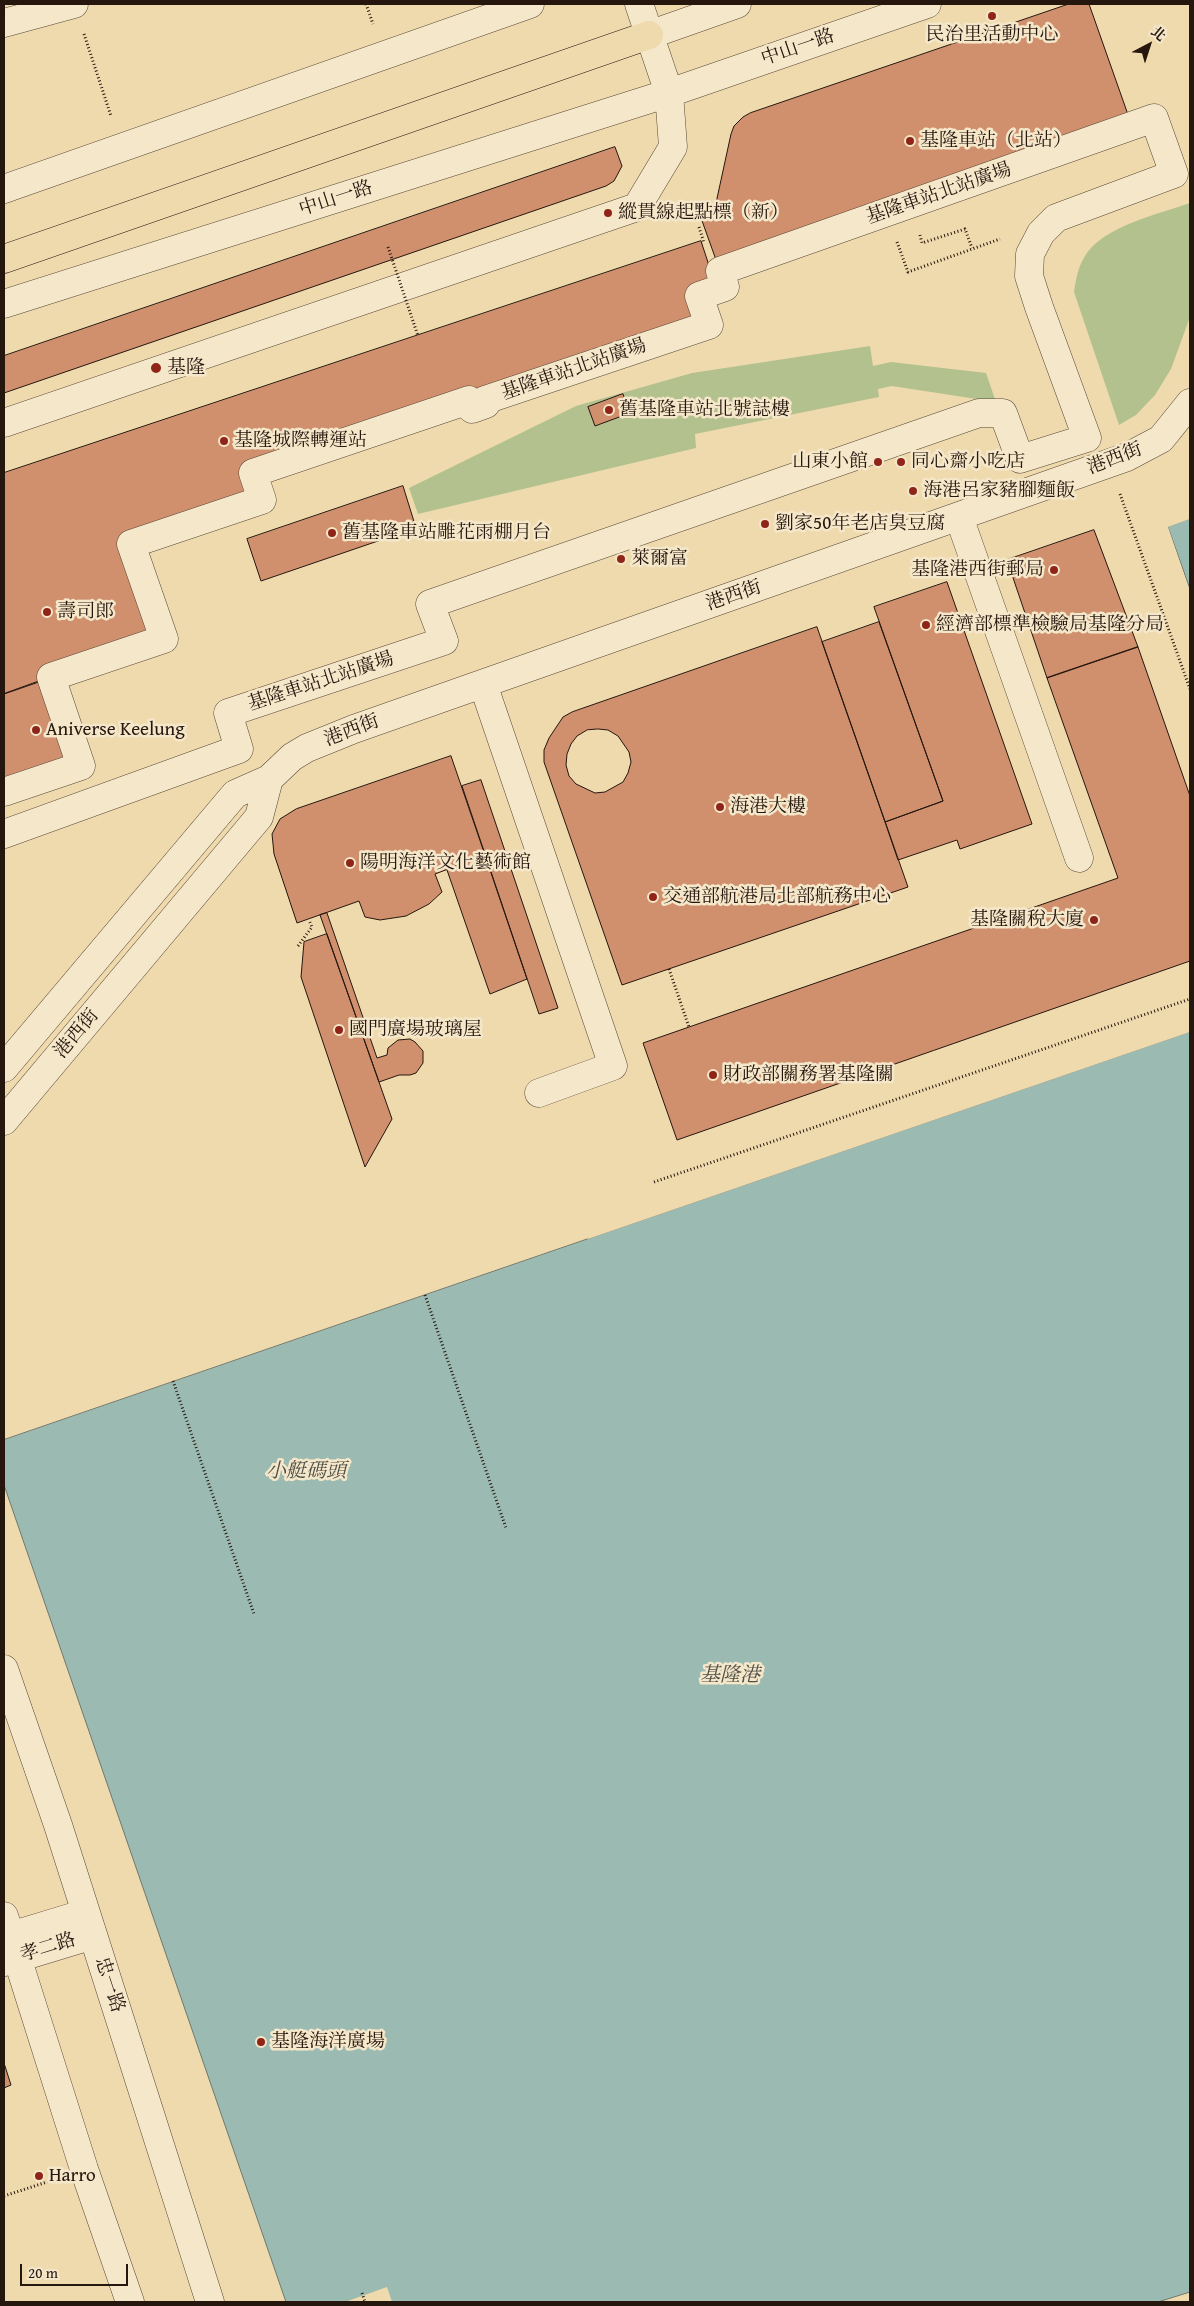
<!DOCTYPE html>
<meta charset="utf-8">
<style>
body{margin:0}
#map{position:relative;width:1194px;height:2306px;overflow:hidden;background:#efdaae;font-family:"Gentium Book Plus","Noto Serif TC",serif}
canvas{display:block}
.frame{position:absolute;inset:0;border:5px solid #25160e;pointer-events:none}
.north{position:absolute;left:1124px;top:20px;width:50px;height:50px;-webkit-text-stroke:4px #f5e7ca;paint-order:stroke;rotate:40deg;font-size:14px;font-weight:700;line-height:20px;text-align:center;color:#25160e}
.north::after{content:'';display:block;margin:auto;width:18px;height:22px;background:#25160e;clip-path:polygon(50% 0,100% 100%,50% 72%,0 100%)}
.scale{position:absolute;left:20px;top:2264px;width:108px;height:22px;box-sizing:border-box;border:2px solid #25160e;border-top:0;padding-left:6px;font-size:15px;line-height:18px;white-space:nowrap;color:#25160e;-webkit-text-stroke:4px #f5e7ca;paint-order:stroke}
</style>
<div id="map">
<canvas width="1194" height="2306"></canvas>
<div class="frame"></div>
<div class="north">北</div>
<div class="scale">20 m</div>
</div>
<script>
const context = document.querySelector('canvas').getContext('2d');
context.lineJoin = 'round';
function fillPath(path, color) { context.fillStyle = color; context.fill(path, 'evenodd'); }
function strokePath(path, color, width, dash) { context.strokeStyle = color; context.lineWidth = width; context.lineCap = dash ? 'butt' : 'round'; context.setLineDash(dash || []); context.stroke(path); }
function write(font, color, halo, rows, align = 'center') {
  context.font = font + ' "Gentium Book Plus","Noto Serif TC",serif'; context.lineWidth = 5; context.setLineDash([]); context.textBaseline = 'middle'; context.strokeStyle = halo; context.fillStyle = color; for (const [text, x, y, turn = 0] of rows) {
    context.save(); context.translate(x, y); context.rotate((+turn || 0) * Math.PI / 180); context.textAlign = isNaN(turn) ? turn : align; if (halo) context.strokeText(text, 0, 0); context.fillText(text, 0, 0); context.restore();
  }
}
const green = new Path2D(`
 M1190,203V317L1171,369L1155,395L1136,415L1119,425L1074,292C1076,279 1078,267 1085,256C1103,226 1159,214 1190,203Z
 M870,346L873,366L891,362L986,373L996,402L892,386L878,389L879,397L695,434L696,448L418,514L409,488L576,406L692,373Z`);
const water = new Path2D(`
 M1190,519V589L1168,527Z
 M1190,1032V2292L1158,2302H286L4,1485V1440Z`);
const pier = new Path2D(`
 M1190,516V519L1168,527L1190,592L1165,527L1167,524Z
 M1190,1029V1032L588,1239L587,1236Z
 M387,2287L392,2302H345Z`);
const building = new Path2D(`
 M1069,4H1089L1132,126L720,271L701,218L716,203L731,134L734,126L743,117L750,113Z
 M615,147L622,166L614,181L606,186L4,393V356Z
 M701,241L717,290L709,325L253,473L262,500L131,544L164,639L4,694V473Z
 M623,394L630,413L595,426L588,407Z
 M403,486L416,528L261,581L247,539Z
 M1094,530L1138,647L1047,678L1007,560Z
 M947,582L1032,824L960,849L957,840L898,860L885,822L943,801L874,607Z
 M879,622L943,801L885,822L822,642Z
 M817,627L908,887L622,985L544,762V750L549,738L563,717L572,712ZM598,729L608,730L618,736L629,752L631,762L628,773L623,782L605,792L595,793L576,784L569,776L566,765L567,754L571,744L577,736L587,730Z
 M1138,647L1190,796V961L677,1140L643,1043L1118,878L1047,678Z
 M51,677L81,766L4,792V694Z
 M451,756L485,855L435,874L442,892L429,904L406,916L380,920L365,917L359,901L297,923L274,854L272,834L280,819L296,809Z
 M481,780L558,1008L539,1014L462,786Z
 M485,855L527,979L490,994L447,870Z
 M327,913L377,1058L387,1055L388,1048L398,1040L410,1039L415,1042L423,1051V1063L416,1073L410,1075H399L379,1082L320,915Z
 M327,934L392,1119L365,1167L301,977L304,942Z
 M4,2063L11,2085L4,2088Z`);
const path = new Path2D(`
 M366,4L373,24
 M84,34L111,116
 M699,227L704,243
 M920,235L922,243L965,229L972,248
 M897,242L908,272L1000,239
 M1120,494L1190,689
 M298,946L312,927L309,920
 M669,969L689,1027
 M654,1182L1190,999
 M425,1295L506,1528
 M173,1381L254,1614
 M4,2196L53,2180
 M362,2293L365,2302`);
const minor = new Path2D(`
 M4,23L74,4
 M649,35L737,4
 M4,189L530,4
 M4,304L669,93L927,4
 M4,423L637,207L673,147L669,93L639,4
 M959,517L1079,858
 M483,684L613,1066L539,1093
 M4,792L81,766L51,677L164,639L131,544L262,500L253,473L469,400L472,409L486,404L485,400L709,325L699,296L725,287L720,271L1154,118L1174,174L1056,218L1041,233L1030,254L1029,276L1039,307L1087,438L1020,459L1003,413H979L430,604L444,641L228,713L239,749L4,834
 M4,1068L235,794L269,779L292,757L307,748L354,729L1127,457L1161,439L1190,403
 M4,1121L259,817L269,779
 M4,1669L58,1825L210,2302
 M4,1916L84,2169L130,2302
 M4,1938L86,1913
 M4,1962L93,1935`);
const highway = new Path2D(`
 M4,259L649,35`);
const pathBridge = new Path2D(`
 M388,247L418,336`);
const markers = [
 [992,16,5,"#8f2418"],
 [910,141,5,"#8f2418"],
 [608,213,5,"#8f2418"],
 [156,368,6,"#8f2418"],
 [609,410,5,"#8f2418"],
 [224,441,5,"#8f2418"],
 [878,462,5,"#8f2418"],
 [901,462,5,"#8f2418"],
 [913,491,5,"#8f2418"],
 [765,524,5,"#8f2418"],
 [332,533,5,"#8f2418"],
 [621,559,5,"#8f2418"],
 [1054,570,5,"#8f2418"],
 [47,612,5,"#8f2418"],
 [926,625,5,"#8f2418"],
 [36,730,5,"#8f2418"],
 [720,807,5,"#8f2418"],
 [350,863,5,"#8f2418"],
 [653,897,5,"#8f2418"],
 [1094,920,5,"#8f2418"],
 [339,1030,5,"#8f2418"],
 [713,1075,5,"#8f2418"],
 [261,2042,5,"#8f2418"],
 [39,2176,5,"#8f2418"]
];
const poiNames = [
 ["民治里活動中心",992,35,"center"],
 ["基隆車站（北站）",920,141],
 ["縱貫線起點標（新）",618,213],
 ["基隆",167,368],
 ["舊基隆車站北號誌樓",619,410],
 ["基隆城際轉運站",234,441],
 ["山東小館",868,462,"right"],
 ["同心齋小吃店",911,462],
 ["海港呂家豬腳麵飯",923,491],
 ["劉家50年老店臭豆腐",775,524],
 ["舊基隆車站雕花雨棚月台",342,533],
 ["萊爾富",631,559],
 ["基隆港西街郵局",1044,570,"right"],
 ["壽司郎",57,612],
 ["經濟部標準檢驗局基隆分局",936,625],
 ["Aniverse Keelung",46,730],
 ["海港大樓",730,807],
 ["陽明海洋文化藝術館",360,863],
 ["交通部航港局北部航務中心",663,897],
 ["基隆關稅大廈",1084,920,"right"],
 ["國門廣場玻璃屋",349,1030],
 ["財政部關務署基隆關",723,1075],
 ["基隆海洋廣場",271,2042],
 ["Harro",49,2176]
];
const streetNames = [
 ["中山一路",798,48,-19],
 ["基隆車站北站廣場",939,194,-19],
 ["中山一路",336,199,-18],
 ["基隆車站北站廣場",574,370,-19],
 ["港西街",1115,459,-21],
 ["港西街",734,596,-19],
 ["基隆車站北站廣場",321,682,-18],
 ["港西街",352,731,-21],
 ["港西街",77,1034,-50],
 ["孝二路",48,1948,-17],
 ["忠一路",109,1985,72]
];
const waterNames = [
 ["小艇碼頭",306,1472],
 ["基隆港",730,1676]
];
fillPath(green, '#b3c18f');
fillPath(water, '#9bbab1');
strokePath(water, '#6c7870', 1);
fillPath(pier, '#efdaae');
fillPath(building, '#d08f6d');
strokePath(building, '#25160e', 1);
strokePath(minor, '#584736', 29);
strokePath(highway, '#25160e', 29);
strokePath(path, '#25160e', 3, [1, 2.5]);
strokePath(minor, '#f5e7ca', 28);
strokePath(highway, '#efdaae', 28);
strokePath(pathBridge, '#25160e', 3, [1, 2.5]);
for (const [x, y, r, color] of markers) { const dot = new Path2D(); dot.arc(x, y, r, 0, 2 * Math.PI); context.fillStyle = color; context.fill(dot); strokePath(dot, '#f5e7ca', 2); }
write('19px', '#25160e', '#f5e7ca', poiNames, 'left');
write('19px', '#25160e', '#f5e7ca', streetNames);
write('italic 20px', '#4e4f47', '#f5e7ca', waterNames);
</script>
